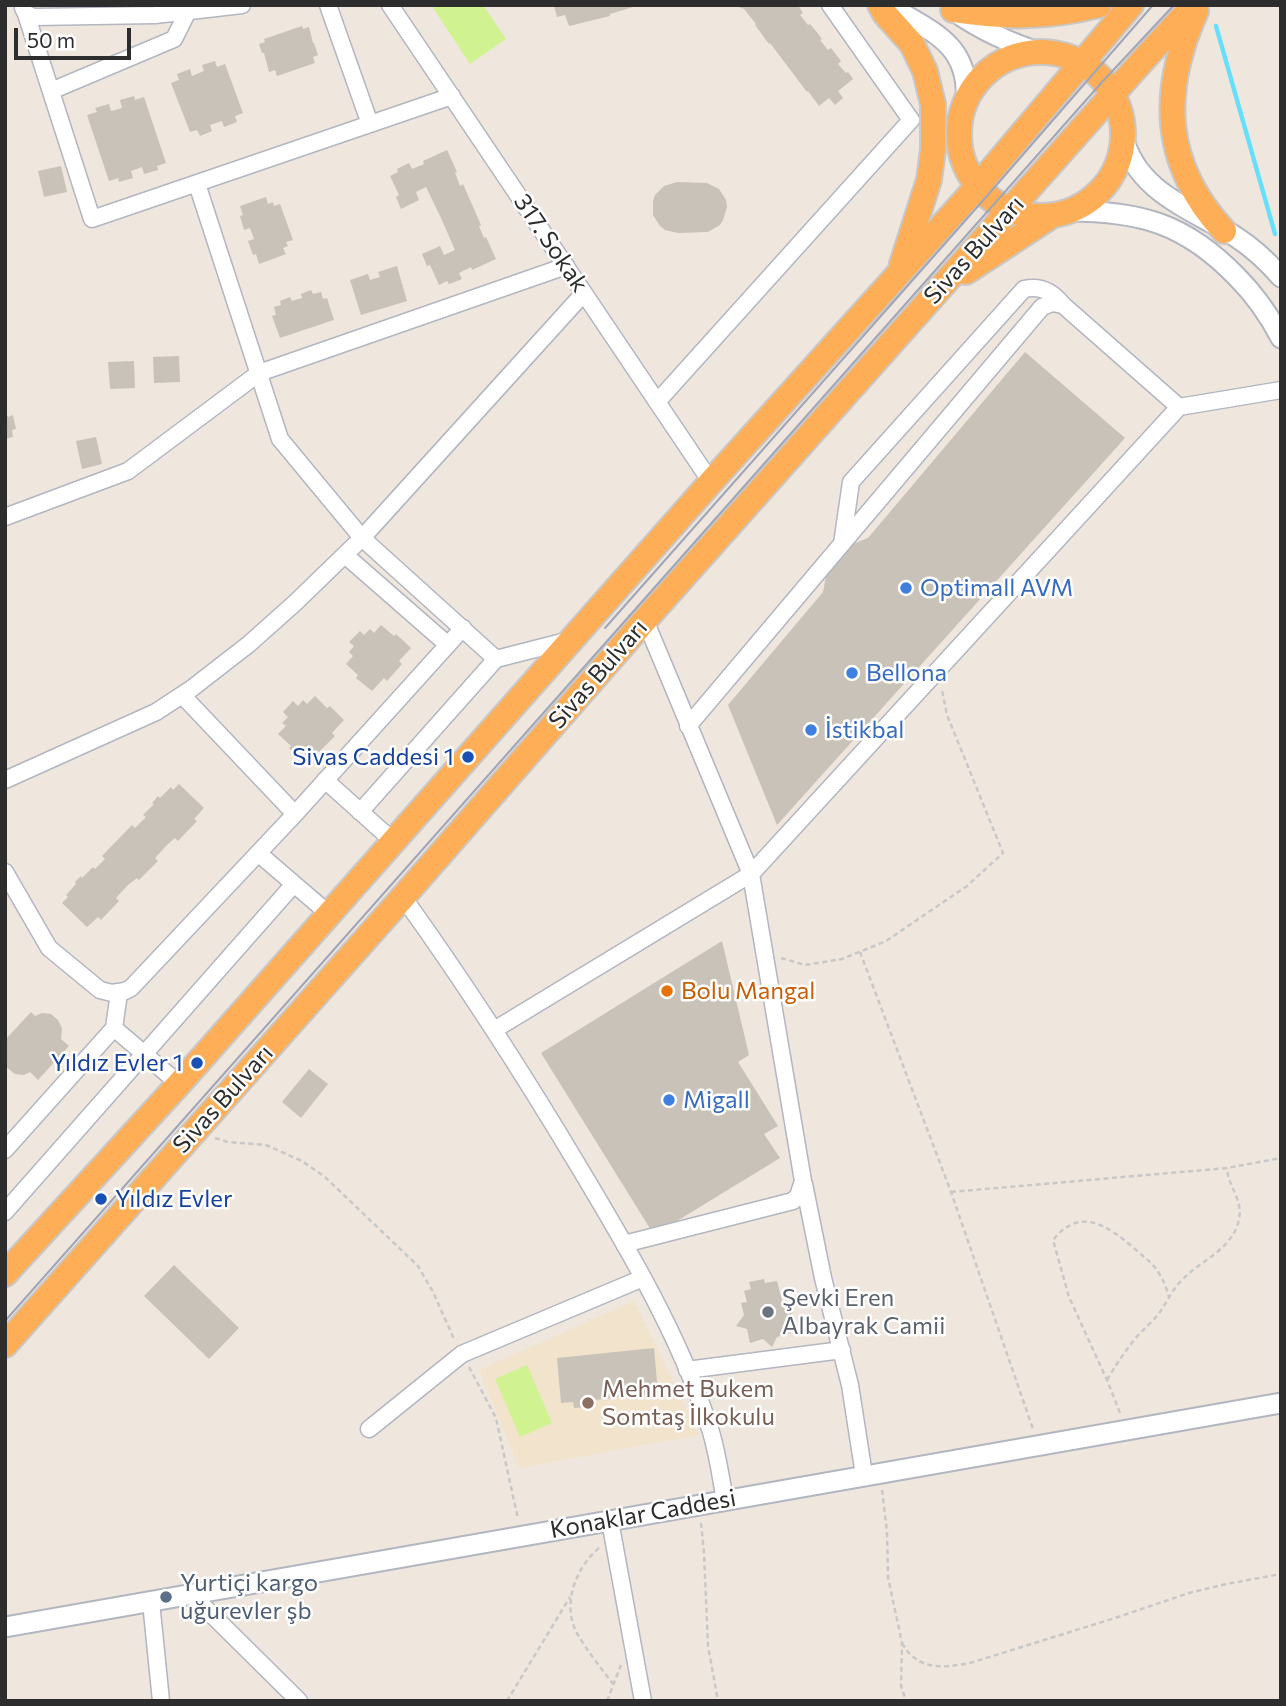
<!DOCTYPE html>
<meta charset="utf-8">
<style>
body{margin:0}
#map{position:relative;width:1286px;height:1706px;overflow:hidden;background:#efe6de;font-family:Commissioner,sans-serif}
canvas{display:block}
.frame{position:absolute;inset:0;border:7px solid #2d2d2d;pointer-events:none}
.scale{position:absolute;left:14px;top:28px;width:117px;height:32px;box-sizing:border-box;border:4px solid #2d2d2d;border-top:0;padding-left:9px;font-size:21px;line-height:24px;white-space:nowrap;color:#2d2d2d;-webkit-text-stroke:5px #fff;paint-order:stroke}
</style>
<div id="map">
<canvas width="1286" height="1706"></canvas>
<div class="frame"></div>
<div class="scale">50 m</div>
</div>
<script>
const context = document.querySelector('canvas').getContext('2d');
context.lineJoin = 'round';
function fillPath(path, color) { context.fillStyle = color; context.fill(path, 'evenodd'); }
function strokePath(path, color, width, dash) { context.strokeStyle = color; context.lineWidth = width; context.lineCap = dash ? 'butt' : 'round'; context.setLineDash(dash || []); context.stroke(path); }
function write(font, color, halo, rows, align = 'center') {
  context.font = font + ' Commissioner,sans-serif'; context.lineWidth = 5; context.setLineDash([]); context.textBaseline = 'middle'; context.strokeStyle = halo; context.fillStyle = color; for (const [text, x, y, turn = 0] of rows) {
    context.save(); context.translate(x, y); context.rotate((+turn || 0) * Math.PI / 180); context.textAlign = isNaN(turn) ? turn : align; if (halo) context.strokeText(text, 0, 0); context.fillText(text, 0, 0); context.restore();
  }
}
const education = new Path2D(`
 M634,1301L699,1435L519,1468L479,1370Z`);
const pitch = new Path2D(`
 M437,5H483L506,39L470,64L433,8Z
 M527,1365L552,1423L520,1437L495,1379Z`);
const stream = new Path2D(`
 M1216,26L1275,234`);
const building = new Path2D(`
 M558,5H635L636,6L610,14V16L569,26L565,15L557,17L554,6Z
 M733,5H798L803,13L800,15L808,25L810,24L816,31L822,39L820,40L828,50L831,48L841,61L838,64L846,73L848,72L853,79L838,91L843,98L835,105L829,98L819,106L808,91L807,92L770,43L769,44L755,25L756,24L744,9Z
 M302,26L303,29L309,27L313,43H314L318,55L313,57L315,63L277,76L275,70L269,72L264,53H262L259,44L265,42L264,39Z
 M215,61L217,67L225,64L243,113L235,116L237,122L224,127L222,121L210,125L212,131L200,136L197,130L190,132L171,83L179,80L177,74L190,69L192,76L204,71L202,65Z
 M134,96L135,100L144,97L166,163L157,166L158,170L144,174L142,167L131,171L133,178L119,182L118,178L109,181L87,115L97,112L95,108L109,104L111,111L122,108L120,100Z
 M447,150L457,172L455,173L460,186L463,184L481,225L479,226L484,238L486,237L496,259L472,270L471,267L459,273L462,279L449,284L447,281L439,285L430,265L427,266L422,254L440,246L444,255L455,250L441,218L426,187L416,192L419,200L401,209L396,197L399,195L390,176L398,172L397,169L409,163L412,169L424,164L423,161Z
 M61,166L67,192L44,197L38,171Z
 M677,182L707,183L719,189L726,200L727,207L723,220L720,225L708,232L678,233L665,230L660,226L653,215V201L655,195L664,186Z
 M266,197L268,204L273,202L274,206L280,204L293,240L286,242L288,246L283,248L286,254L259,264L256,254L253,255L248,241L254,239L250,228L244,230L240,216L243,215L240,206Z
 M397,266L407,301L361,315L350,280L368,274L370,280L380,277L378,272Z
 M311,290L313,294L321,292L323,299L327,298L334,320L280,338L272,316L276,315L274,307L281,305L280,301L290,297L292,301L302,298L301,294Z
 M1025,352L1125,438L777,825L728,705L823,592L827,571L848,546L868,538Z
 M179,356L180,382L154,383L153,357Z
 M134,361L135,388L110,389L108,362Z
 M5,411L8,417L13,415L16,429L12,430L13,437L5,439Z
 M96,437L102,464L82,469L76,441Z
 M381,625L394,636L396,634L411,648L399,661L402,664L387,681L384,678L372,691L356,678L358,675L346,664L353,656L349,652L354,646L349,642L360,631L364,635L370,629L374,633Z
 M315,696L327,708L330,706L344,720L332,733L335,736L319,752L316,750L303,763L289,748L291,746L278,734L286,726L282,723L288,717L283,712L293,701L298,706L303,700L307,704Z
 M179,784L204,808L194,819L197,821L178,841L175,838L167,845L155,858L158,861L139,880L137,878L128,885L116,898L119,901L101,920L98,917L87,927L62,903L68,897L66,895L76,884L75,882L81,876L82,878L93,867L95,869L105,859L102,856L132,825L135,828L146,817L143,815L154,804L152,803L158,796L160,798L171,787L173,790Z
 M722,941L749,1055L738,1062L778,1126L764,1134L780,1158L654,1235L541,1053Z
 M31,1012L35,1016L42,1013L51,1014L58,1020L62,1028L61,1039L69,1046L38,1080L30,1072L24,1075L15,1074L5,1066V1040Z
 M309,1069L328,1084L301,1118L282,1102Z
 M174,1265L239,1328L209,1359L144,1296Z
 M764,1279L765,1283L777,1281L783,1304L794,1309L788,1322L791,1333L777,1337L772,1347L763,1339L750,1343L747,1329L736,1326L744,1315L741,1303L747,1302L744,1291L751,1289L749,1282Z
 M654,1348L658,1393L586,1401L587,1407L574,1408L573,1402L561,1403L557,1358Z`);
const path = new Path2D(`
 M860,952L951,1192L1033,1429
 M781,958L805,965L842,959L886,941L967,886L1003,853L947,715L942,690
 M215,1138L228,1142L266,1145L302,1161L325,1177L418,1266L433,1292L454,1339
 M951,1192L1227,1168L1281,1158
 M469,1367L496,1418L518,1519
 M1107,1380C1115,1366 1124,1353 1134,1340C1142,1330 1153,1322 1160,1312C1167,1302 1172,1290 1181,1281C1200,1260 1233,1250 1239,1219C1243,1199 1228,1187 1227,1168
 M1120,1413L1107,1380L1069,1297L1053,1240C1086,1198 1121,1238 1150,1262C1160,1272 1165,1283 1169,1297
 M882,1490L887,1532L888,1577L902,1643L901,1686L906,1701
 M701,1523L704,1553L708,1646L718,1701
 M599,1548C575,1568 561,1606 578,1635C588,1652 601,1668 613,1684
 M902,1643C918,1671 942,1668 970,1663L1115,1618L1189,1593L1226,1584L1281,1574
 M507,1701L570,1597
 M607,1701L621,1665`);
const minor = new Path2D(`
 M328,5L370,124
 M390,5L711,482
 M23,8L26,14L34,17L155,15L242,5
 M26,14L92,219L452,96
 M51,91L174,39L188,11
 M197,184L280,439L362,538L496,659
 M657,402L911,120L830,5
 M5,517L128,471L259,373L566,266
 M842,544L851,482L1024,289C1041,285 1053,292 1063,305
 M345,555L448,645
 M182,695L295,814
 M688,726L1042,307L1052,303L1063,305L1179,407
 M5,780L156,712L191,689L249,644L296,602L362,538L584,293
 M325,780L393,841
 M360,812L496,659L570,640
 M258,853L329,914
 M5,872L49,948L100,990L112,993L125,991L131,988L295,814L463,628
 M403,897C467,986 526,1078 582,1172C630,1252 678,1334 708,1423C717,1447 720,1475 725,1500
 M114,1028L179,1084
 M494,1030L751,874L1179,407L1281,390
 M5,1150L114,1028L119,993
 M804,1184L823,1278L850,1385L864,1475
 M5,1212L294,884
 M624,1244L793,1201L798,1196L803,1181L751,874L645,620
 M687,1370L842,1350
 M369,1429L462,1354L643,1278
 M610,1521L643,1701
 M192,1595L299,1701
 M151,1602L161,1701`);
const tertiary = new Path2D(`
 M888,5C930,31 970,43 966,101
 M954,11C981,30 1009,43 1041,53
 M1123,136C1136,192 1192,209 1236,237C1253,248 1268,262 1281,277
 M1068,211C1141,211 1186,224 1237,277C1256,296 1269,315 1281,338
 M5,1627L1281,1403`);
const trunk = new Path2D(`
 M880,5L885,14L912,44L925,71L933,104V150L929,180L902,264
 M953,10C1004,18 1048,18 1099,5
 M1196,11C1160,92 1162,164 1224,231
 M959 134a82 82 0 1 1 164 0a82 82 0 1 1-164 0Z
 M966,272L1053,215
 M5,1274L179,1084L711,482L977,187L1131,5
 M5,1345L403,897L645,620L1144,59L1194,5`);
const tram = new Path2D(`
 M605,628L987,196L1153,5
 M5,1321L1103,81L1174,5`);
const markers = [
 [906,588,7,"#3f7fe0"],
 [852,673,7,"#3f7fe0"],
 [811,730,7,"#3f7fe0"],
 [468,757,7,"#1a4fb4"],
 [667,991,7,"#e8710a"],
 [197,1063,7,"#1a4fb4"],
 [669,1100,7,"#3f7fe0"],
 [101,1199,7,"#1a4fb4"],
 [768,1312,7,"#6b7280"],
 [588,1403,7,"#8d6e63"],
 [166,1597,7,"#5c6f8a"]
];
const streetNames = [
 ["317. Sokak",551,243,56],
 ["Sivas Bulvarı",974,250,-48],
 ["Sivas Bulvarı",598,674,-49],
 ["Sivas Bulvarı",223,1099,-48],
 ["Konaklar Caddesi",643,1514,-10]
];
const shopNames = [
 ["Optimall AVM",920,588],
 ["Bellona",866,673],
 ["İstikbal",825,730],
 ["Migall",683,1100]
];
const transitNames = [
 ["Sivas Caddesi 1",454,757],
 ["Yıldız Evler 1",183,1063],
 ["Yıldız Evler",115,1199,"left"]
];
const foodNames = [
 ["Bolu Mangal",681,991]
];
const worshipNames = [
 ["Şevki Eren",782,1298],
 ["Albayrak Camii",782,1326]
];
const educationNames = [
 ["Mehmet Bukem",602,1389],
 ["Somtaş İlkokulu",602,1417]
];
const serviceNames = [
 ["Yurtiçi kargo",180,1583],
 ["uğurevler şb",180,1611]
];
fillPath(education, '#f2e3cc');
fillPath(pitch, '#d1f291');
strokePath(stream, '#68dffa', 4.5);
fillPath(building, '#c8c2b9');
strokePath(minor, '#b2b6c1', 19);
strokePath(tertiary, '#b2b6c1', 23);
strokePath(trunk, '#c8c8c8', 28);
strokePath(path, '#c8c8c8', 2.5, [5, 3.5]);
strokePath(minor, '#fff', 16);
strokePath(tertiary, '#fff', 19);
strokePath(trunk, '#feae56', 24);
strokePath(tram, '#a0a5b8', 2);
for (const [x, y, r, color] of markers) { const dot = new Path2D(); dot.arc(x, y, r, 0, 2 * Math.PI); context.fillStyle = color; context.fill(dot); strokePath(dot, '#fff', 2.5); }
write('24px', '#2d2d2d', '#fff', streetNames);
write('24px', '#366cbe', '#fff', shopNames, 'left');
write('24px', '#164399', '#fff', transitNames, 'right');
write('24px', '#c56008', '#fff', foodNames, 'left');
write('24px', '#5b616d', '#fff', worshipNames, 'left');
write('24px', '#785e54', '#fff', educationNames, 'left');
write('24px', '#4e5e75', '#fff', serviceNames, 'left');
</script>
